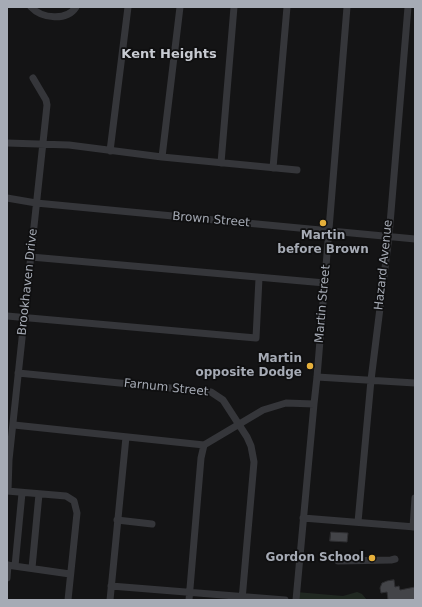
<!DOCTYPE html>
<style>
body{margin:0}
#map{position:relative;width:422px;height:607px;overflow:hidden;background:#141415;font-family:"DejaVu Sans",sans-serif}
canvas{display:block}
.frame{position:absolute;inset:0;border:8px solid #a6abb5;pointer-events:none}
</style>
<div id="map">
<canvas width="422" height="607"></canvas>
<div class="frame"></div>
</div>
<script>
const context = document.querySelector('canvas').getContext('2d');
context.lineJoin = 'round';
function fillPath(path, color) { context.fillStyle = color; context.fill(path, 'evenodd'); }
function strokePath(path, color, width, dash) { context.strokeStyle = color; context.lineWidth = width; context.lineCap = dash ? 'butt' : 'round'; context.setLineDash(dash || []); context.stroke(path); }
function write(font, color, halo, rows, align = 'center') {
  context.font = font + ' "DejaVu Sans",sans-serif'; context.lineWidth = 3.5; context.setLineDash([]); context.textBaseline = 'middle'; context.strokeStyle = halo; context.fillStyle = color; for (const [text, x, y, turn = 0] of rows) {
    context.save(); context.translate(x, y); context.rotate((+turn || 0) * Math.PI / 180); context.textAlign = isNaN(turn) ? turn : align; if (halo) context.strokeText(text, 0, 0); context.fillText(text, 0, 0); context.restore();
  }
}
const green = new Path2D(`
 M296,592L343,596L357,592L362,594L367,600H295Z`);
const building = new Path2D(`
 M331,532L348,533L347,542L330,541Z
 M394,580L395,587L399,586L400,590L415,587V600H388L387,592L381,593L380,588L382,583L387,581Z`);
const minor = new Path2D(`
 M31,7C42,19 67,21 76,7
 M7,143L69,145L162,157L297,170
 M110,151L128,7
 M162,157L180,7
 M221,163L234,7
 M273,168L287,7
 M7,198L36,203L415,239
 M31,257L325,283
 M7,316L256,338L259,278
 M18,373L211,392L223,400L247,437L251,446L254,462L242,600
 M317,377L415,383
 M14,425L204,445L263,410L286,403L314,404
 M7,491L66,496L74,501L77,513L68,600
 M8,491L9,460L47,105L46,100L33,78
 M303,518L415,527
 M117,520L152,524
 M358,522L371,380L389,236L408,7
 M413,527L415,498
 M338,561L391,560L395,559
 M7,565L70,574
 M15,566L22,493
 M32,568L39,494
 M7,578L8,565
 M111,586L285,600
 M110,600L126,437
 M189,600L201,458L204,445
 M296,600L314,404L317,377L347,7`);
const markers = [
 [323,223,4,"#e6b03b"],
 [310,366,4,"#e6b03b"],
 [372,558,4,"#e6b03b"]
];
const streetNames = [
 ["Brown Street",211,220,5],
 ["Hazard Avenue",384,265,-84],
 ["Brookhaven Drive",28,282,-84],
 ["Martin Street",323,304,-85],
 ["Farnum Street",166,388,6]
];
const poiNames = [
 ["Martin",323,236,"center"],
 ["before Brown",323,250,"center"],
 ["Martin",302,359],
 ["opposite Dodge",302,373],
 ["Gordon School",364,558]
];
const neighbourhoodNames = [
 ["Kent Heights",169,55]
];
fillPath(green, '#202821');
fillPath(building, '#434448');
strokePath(building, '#2e2e31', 1);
strokePath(minor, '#35363a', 7);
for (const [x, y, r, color] of markers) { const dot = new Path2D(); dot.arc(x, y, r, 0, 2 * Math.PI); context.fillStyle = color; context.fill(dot); strokePath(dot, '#0f0f10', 1.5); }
write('12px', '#a6abb5', '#0f0f10', streetNames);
write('bold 12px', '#a6abb5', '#0f0f10', poiNames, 'right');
write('bold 13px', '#c7cad1', '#0f0f10', neighbourhoodNames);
</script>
